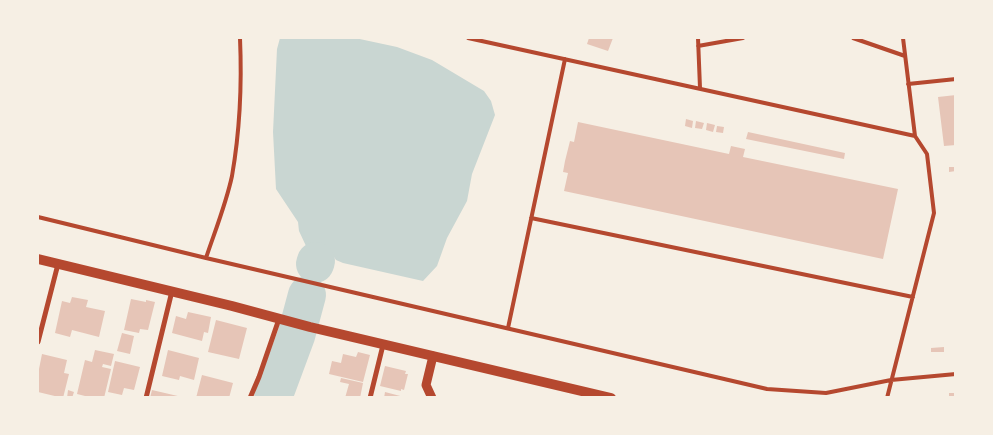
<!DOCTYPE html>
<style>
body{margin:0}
#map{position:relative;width:993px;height:435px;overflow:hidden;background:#f6efe4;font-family:Mulish,sans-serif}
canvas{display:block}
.frame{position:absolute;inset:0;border:39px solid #f6efe4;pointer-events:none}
</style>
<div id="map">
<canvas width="993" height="435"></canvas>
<div class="frame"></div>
</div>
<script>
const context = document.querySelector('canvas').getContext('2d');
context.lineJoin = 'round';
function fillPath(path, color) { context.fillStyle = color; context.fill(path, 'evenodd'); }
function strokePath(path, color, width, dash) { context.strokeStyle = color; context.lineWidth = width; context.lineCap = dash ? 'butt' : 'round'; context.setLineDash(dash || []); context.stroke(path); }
const water = new Path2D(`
 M280,38H355L397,47L432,60L484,91L491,101L495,115L472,174L467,201L447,238L437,266L423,281L343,263L336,260L332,254L328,253L324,263L305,260L306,246L299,231L298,222L276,189L273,132L277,49Z`);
const river = new Path2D(`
 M315,264L316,261
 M273,398L296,336L307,295`);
const building = new Path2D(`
 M589,38H613L608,51L587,44Z
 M956,95V145L944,146L938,97Z
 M686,119L693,121L692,128L685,126Z
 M696,121L704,123L702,129L695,128Z
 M578,122L729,154L731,146L745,149L743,157L898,189L883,259L564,191L568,173L563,172L565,161L570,141L574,142Z
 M707,123L715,125L713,132L706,130Z
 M717,126L724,127L723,133L716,132Z
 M748,132L845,153L844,159L746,139Z
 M949,167H956V171L949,172Z
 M72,297L88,300L86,307L105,311L99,337L72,330L70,337L55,333L62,301L70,303Z
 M131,299L146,302V300L155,302L148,330L140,329L139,333L124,330Z
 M188,312L211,317L208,333L204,332L202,341L172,333L176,316L186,319Z
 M216,320L247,328L239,359L208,352Z
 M122,333L134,336L130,354L117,351Z
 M944,347V352H931V348Z
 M95,350L114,354L111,366L103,364L102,367L111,369L104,398H93L77,394L85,360L92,362Z
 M168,350L199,358L194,380L180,376L179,380L162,376Z
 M358,352L370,355L363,382L329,374L332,361L341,363L343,354L356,357Z
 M42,354L67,360L64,373L69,374L63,398L38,392V374Z
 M115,361L140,367L134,390L124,388L122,395L108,392Z
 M385,366L406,371L405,374H408L404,390L401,389V391L380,386Z
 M202,375L233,383L229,398H196Z
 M341,378L363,383L360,398H345L349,384L340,382Z
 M68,390L74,392L72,398H67Z
 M152,390L182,397V398H150Z
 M385,392L404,397V398H384Z
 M949,393H956V398H949Z`);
const service = new Path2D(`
 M468,38L915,136
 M698,38L700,88
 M853,38L905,56
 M698,46L743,38
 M908,84L956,79
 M38,217L206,258C215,231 226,204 232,176C240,130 242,84 240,38
 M531,218L913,297
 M206,258L767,389L826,393L891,380L956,374
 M508,328L565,59
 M887,398L934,213L927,154L915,136L903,38`);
const minor = new Path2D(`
 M38,342L58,264
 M146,398L172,291
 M250,398L259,377L279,319
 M370,398L383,345`);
const tertiary = new Path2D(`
 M432,398L426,385L433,356`);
const secondary = new Path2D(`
 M38,259L232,306L310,327L611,398`);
fillPath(water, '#c9d6d2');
strokePath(river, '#c9d6d2', 38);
fillPath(building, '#e6c5b7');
strokePath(service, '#b5482f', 4);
strokePath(minor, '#b5482f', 5);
strokePath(tertiary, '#b5482f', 9);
strokePath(secondary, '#b5482f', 10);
</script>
